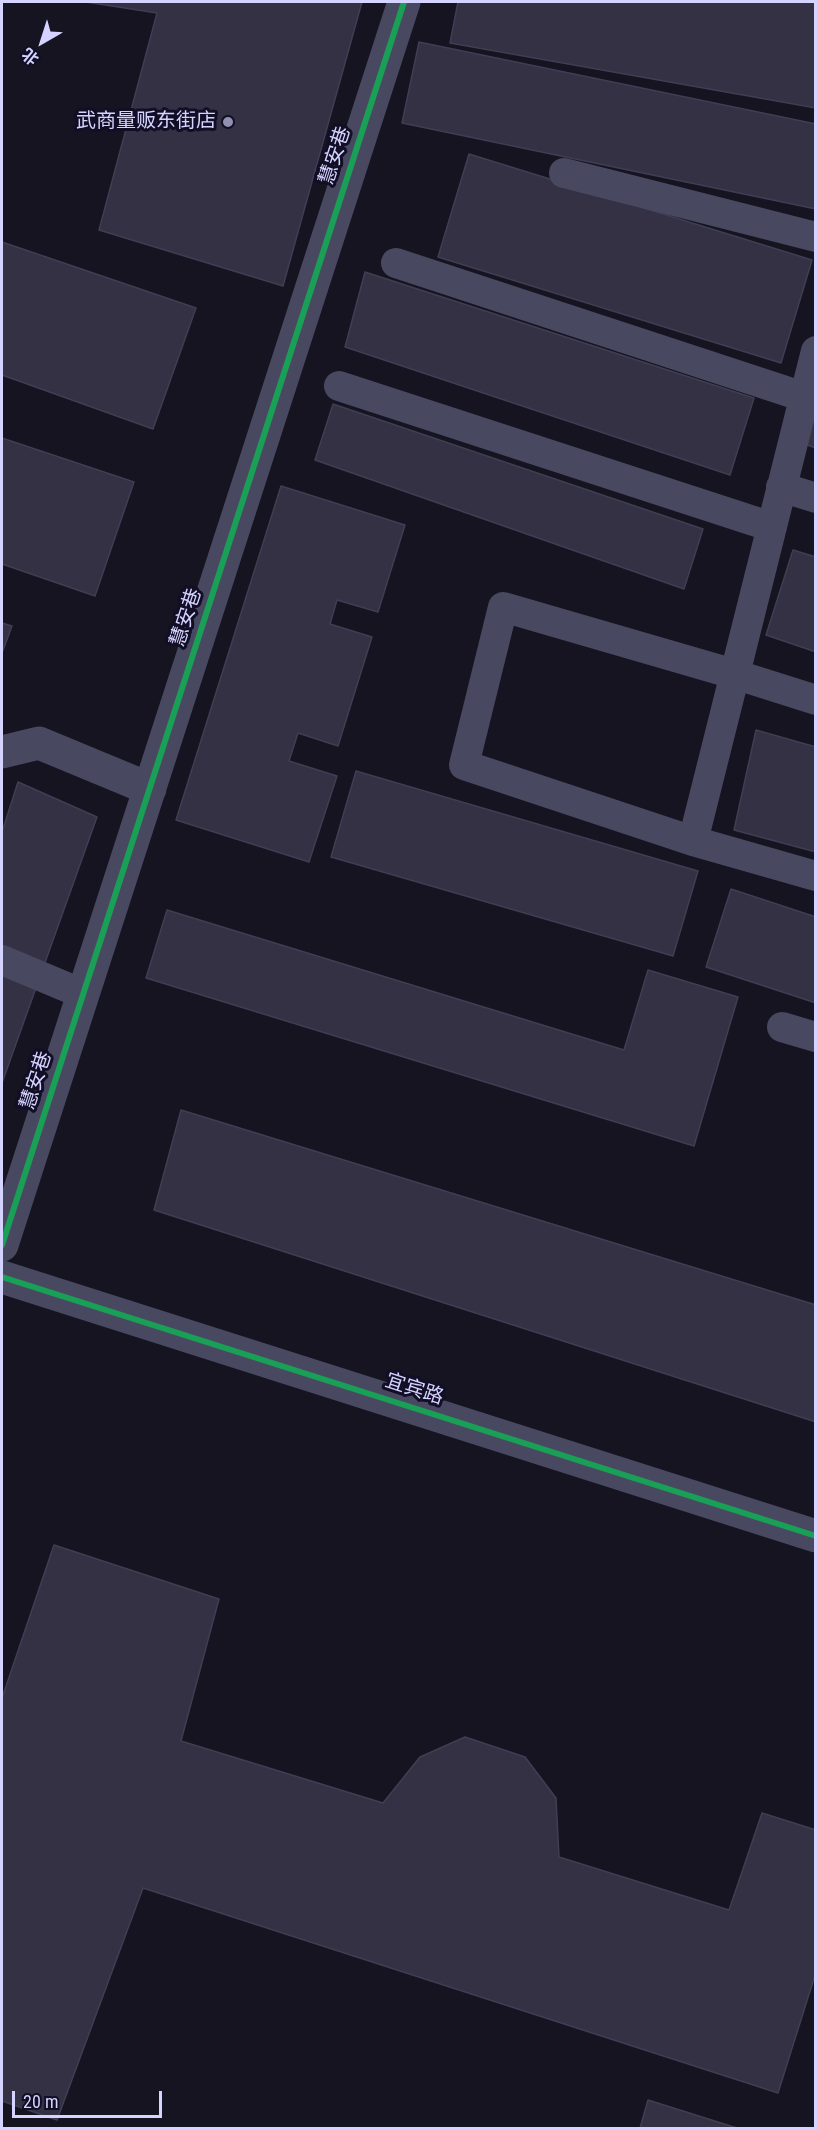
<!DOCTYPE html>
<meta charset="utf-8">
<style>
body{margin:0}
#map{position:relative;width:817px;height:2130px;overflow:hidden;background:#151420;font-family:"Roboto Condensed","Noto Sans SC",sans-serif}
canvas{display:block}
.frame{position:absolute;inset:0;border:3px solid #d5d3ff;pointer-events:none}
.north{position:absolute;left:12px;top:12px;width:60px;height:60px;-webkit-text-stroke:4px #110e26;paint-order:stroke;rotate:219deg;font-size:16px;font-weight:700;line-height:24px;text-align:center;color:#d5d3ff}
.north::after{content:'';display:block;margin:auto;width:21px;height:27px;background:#d5d3ff;clip-path:polygon(50% 0,100% 100%,50% 72%,0 100%)}
.scale{position:absolute;left:12px;top:2091px;width:150px;height:27px;box-sizing:border-box;border:3px solid #d5d3ff;border-top:0;padding-left:8px;font-size:18px;line-height:21px;white-space:nowrap;color:#d5d3ff;-webkit-text-stroke:4px #110e26;paint-order:stroke}
</style>
<div id="map">
<canvas width="817" height="2130"></canvas>
<div class="frame"></div>
<div class="north">北</div>
<div class="scale">20 m</div>
</div>
<script>
const context = document.querySelector('canvas').getContext('2d');
context.lineJoin = 'round';
function fillPath(path, color) { context.fillStyle = color; context.fill(path, 'evenodd'); }
function strokePath(path, color, width, dash) { context.strokeStyle = color; context.lineWidth = width; context.lineCap = dash ? 'butt' : 'round'; context.setLineDash(dash || []); context.stroke(path); }
function write(font, color, halo, rows, align = 'center') {
  context.font = font + ' "Roboto Condensed","Noto Sans SC",sans-serif'; context.lineWidth = 6; context.setLineDash([]); context.textBaseline = 'middle'; context.strokeStyle = halo; context.fillStyle = color; for (const [text, x, y, turn = 0] of rows) {
    context.save(); context.translate(x, y); context.rotate((+turn || 0) * Math.PI / 180); context.textAlign = isNaN(turn) ? turn : align; if (halo) context.strokeText(text, 0, 0); context.fillText(text, 0, 0); context.restore();
  }
}
const building = new Path2D(`
 M86,2H362L283,286L99,230L157,13Z
 M458,2H816V108L450,43Z
 M419,42L816,124V209L402,123Z
 M469,154L812,260L781,363L438,257Z
 M2,242L196,308L153,429L2,375Z
 M365,272L754,398L730,475L345,347Z
 M816,402V448L804,444Z
 M333,404L703,529L684,589L315,460Z
 M2,438L134,482L95,596L2,564Z
 M281,486L405,525L378,612L337,600L330,624L372,637L338,746L298,733L289,761L337,776L309,862L176,820Z
 M793,550L816,557V652L766,635Z
 M2,623L12,626L2,653Z
 M756,730L816,747V852L734,830Z
 M356,771L698,871L673,956L331,857Z
 M18,782L97,817L2,1083V832Z
 M731,889L816,917V1003L706,967Z
 M167,910L624,1050L648,970L738,997L694,1146L146,978Z
 M181,1110L816,1305V1422L154,1210Z
 M54,1545L219,1599L181,1741L383,1803L420,1757L465,1737L525,1757L556,1798L559,1857L729,1910L762,1813L816,1830V1972L778,2093L143,1888L57,2120L2,2101V1698Z
 M648,2100L737,2128H640Z`);
const service = new Path2D(`
 M564,173L816,237
 M396,263L804,397
 M816,351L693,841L464,765L503,607L734,674L816,700
 M339,386L772,527
 M781,487L816,498
 M693,841L816,876
 M2,960L83,994
 M782,1027L816,1037`);
const minor = new Path2D(`
 M2,752L39,743L150,789
 M2,1245L404,2
 M2,1277L816,1536`);
const cycleway = new Path2D(`
 M2,1245L404,2
 M2,1277L816,1536`);
const markers = [
 [228,122,6,"#9290b1"]
];
const poiNames = [
 ["武商量贩东街店",216,122]
];
const streetNames = [
 ["慧安巷",336,156,-72],
 ["慧安巷",187,618,-72],
 ["慧安巷",37,1081,-72],
 ["宜宾路",414,1390,18]
];
fillPath(building, '#333143');
strokePath(building, '#403e54', 1.5);
strokePath(service, '#484961', 30);
strokePath(minor, '#484961', 33);
strokePath(cycleway, '#1a9f57', 6);
for (const [x, y, r, color] of markers) { const dot = new Path2D(); dot.arc(x, y, r, 0, 2 * Math.PI); context.fillStyle = color; context.fill(dot); strokePath(dot, '#110e26', 2); }
write('20px', '#d5d3ff', '#110e26', poiNames, 'right');
write('20px', '#d5d3ff', '#110e26', streetNames);
</script>
